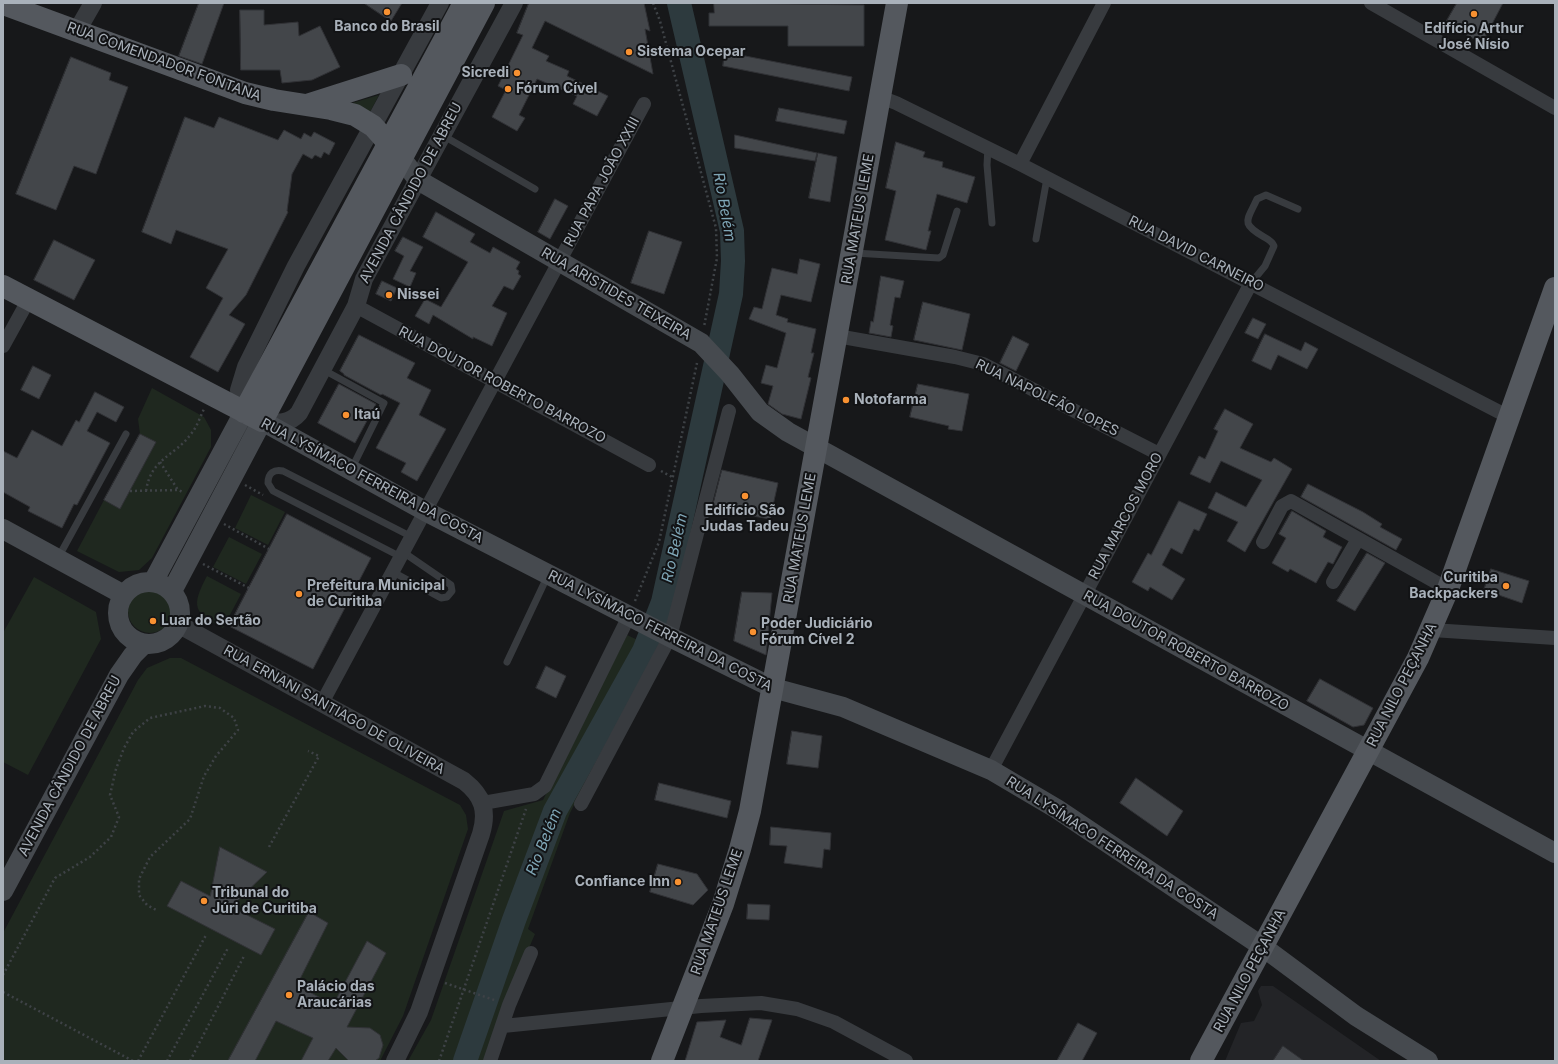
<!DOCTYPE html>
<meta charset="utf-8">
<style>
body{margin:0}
#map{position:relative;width:1558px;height:1064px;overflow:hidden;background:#17181a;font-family:Inter,sans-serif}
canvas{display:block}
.frame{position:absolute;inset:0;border:4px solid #a9b1ba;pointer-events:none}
</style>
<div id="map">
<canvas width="1558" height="1064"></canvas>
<div class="frame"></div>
</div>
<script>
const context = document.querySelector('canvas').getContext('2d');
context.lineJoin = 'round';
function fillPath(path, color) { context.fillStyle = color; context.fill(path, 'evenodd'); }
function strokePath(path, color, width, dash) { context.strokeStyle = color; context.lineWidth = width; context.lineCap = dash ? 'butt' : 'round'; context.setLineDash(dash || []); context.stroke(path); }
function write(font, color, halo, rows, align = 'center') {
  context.font = font + ' Inter,sans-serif'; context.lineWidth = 4; context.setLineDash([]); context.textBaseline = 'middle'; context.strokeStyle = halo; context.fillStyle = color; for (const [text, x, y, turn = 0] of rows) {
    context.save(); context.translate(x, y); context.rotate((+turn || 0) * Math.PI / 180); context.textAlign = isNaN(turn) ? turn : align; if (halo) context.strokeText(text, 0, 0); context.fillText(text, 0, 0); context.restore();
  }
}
const built = new Path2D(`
 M1261,986H1273L1381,1061H1225L1241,1023L1254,1021L1262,1005L1258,991Z`);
const green = new Path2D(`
 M379,95L370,112L352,103Z
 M152,388L204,417L211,430V447L152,558L139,570L119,572L77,551L104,500L120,509L156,442L140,434L138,419Z
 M251,495L285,512L268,545L235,528Z
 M229,537L262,554L246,584L213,567Z
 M207,576L241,594L223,628C193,613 191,606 207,576Z
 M34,577L96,612L101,639L28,775L3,762V633Z
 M128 611a22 22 0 1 1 44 0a22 22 0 1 1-44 0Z
 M627,635L653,647L570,813L528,929L535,934L498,1020L484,1061H408L431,1020L504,811L543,800Z
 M170,658H181L460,805L466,815L468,829L403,1016L380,1061H3V933L138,680L147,668Z`);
const river = new Path2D(`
 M465,1061L514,920L555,811L644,651L663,602L731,294L733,261L732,231L679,3`);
const building = new Path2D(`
 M199,3H224L202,64L179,56Z
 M364,3H402L391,21Z
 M529,3H644L650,31L645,29L653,74L545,21L532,48L549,56L546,61L569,71L567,76L608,96L597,116L573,104L577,96L537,79L519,115L525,118L517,131L492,117L506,90L498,86L523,35L517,33Z
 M714,3L864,5V46H788V26H709V13H714Z
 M1457,3H1503L1482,43L1445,24Z
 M240,10H264V25L298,22L299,36L320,26L340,67L312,80L282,83L280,70H241Z
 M725,52L852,77L849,91L723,66Z
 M71,57L111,73L109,80L128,87L96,174L74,166L56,210L16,194Z
 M779,108L847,121L844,134L776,121Z
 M185,117L214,128L219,117L278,140L284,130L301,139L304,133L311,137L314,132L335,143L329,155L324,152L321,158L315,155L312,159L303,154L292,174L287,211L288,212L246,295L229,315L245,324L218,372L190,357L223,298L206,288L228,249L176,230L171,244L142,232Z
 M735,135L817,153L815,161L735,148Z
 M896,142L925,152L923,157L943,162L942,167L975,177L967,203L937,194L928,231H931L926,250L885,240L896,191L886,188Z
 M818,153L837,157L830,202L809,198Z
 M555,199L568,206L550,239L538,232Z
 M436,212L475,234L470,242L490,253L493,247L520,262L516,269L519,271L518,274L521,276L513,290L504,286L492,306L507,313L492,346L473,337V339L433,315L429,324L415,316L425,299L441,307L468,262L423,237Z
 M649,231L682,242L664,294L631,283Z
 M403,237L423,247L410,271L416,273L410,287L393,279L404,256L395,251Z
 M54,240L95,260L74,300L34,280Z
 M800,259L820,264L811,302L781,295L776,315L788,319L787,322L816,329L811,353H814L808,377L811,378L801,419L782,414L768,404L773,386L761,383L766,365L777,368L786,333L749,319L754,307L762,309L772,268L797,274Z
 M881,276L904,281L900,298L895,297L890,325L893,326L891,337L869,333L871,321L873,322Z
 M382,281L397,288L391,301L376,294Z
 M923,302L970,314L962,350L914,340Z
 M1253,318L1266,324L1258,339L1245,333Z
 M1265,334L1301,351L1305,342L1318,349L1307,369L1278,355L1271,370L1252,361Z
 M359,335L415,363L407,378L431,390L419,415L446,429L417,481L401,472L406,463L376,448L400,403L382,394L381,395L344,375V374L340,371Z
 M1013,336L1029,344L1016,371L1000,363Z
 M33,366L51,375L39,399L21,390Z
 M339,384L376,404L355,443L318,423Z
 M918,384L969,394L962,431L948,429L949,426L910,417Z
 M95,392L124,407L116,422L97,412L87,431L110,443L77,505L74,504L62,528L28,511L30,507L3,492V451L17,458L32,430L62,446L76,420L79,422Z
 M1225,409L1253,424L1240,448L1271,462L1274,458L1292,469L1245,552L1227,541L1238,522L1208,508L1216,492L1246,507L1262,480L1221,461L1210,483L1190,474L1199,456L1205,459L1218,431L1214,429Z
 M140,434L156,442L120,509L104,500Z
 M722,470L778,483L770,519L712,509Z
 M1308,484L1363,512L1382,524L1380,527L1402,539L1396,550L1301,497Z
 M1179,501L1207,514L1199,531L1194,529L1182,554L1171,548L1162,565L1185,579L1172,600L1150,587L1148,591L1132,582L1148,553L1151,555Z
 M1292,511L1326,531L1323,537L1342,547L1333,564L1328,562L1316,583L1290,569L1288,572L1272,563L1286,538L1279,534Z
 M287,514L371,558L313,669L229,626Z
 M1367,553L1385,563L1355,611L1337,601Z
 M1491,569L1529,581L1522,603L1484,590Z
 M742,592L772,593L766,655L734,641Z
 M546,666L566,676L556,698L536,688Z
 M1320,679L1373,708L1364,725L1353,727L1307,701Z
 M792,731L822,736L818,768L787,764Z
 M1136,778L1183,811L1167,836L1120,803Z
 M659,783L731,801L727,818L655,800Z
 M771,827L831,833L830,850L824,849L822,868L784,863L787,846L770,845Z
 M220,847L267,872L231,907L275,929L261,955L167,906L181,881L210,896Z
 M658,864L697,874L708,890L693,905L650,892Z
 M748,904L770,905L769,920L747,919Z
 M309,912L328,923L297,985L333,1005L367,941L386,953L347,1027L370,1028L380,1035L383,1045L379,1058L375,1061H349L336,1048L328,1061H301L313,1038L276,1021L255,1061H228Z
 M750,1018L772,1020L758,1061H685L697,1022L726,1020L720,1037L741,1045Z
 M1078,1023L1097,1033L1082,1061H1057Z
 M1283,1046L1304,1061H1273Z`);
const path = new Path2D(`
 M653,3L660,21L716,228L717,258L704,327
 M160,462L178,490
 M661,471L674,478
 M245,485L263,495
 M130,491L179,490L182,492
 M146,491C151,458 174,457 191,434C197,427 200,417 204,409
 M224,524L269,549
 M203,564L249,588
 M635,601L659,542L697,363
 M269,847L319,756L308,751
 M3,975L55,878L90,857L111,837L119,817L110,795L116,769L124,748L133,732L150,718L205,706L220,708L234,718L238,730L216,756L204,776L190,819L150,857L139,879V895L147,905L158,911
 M445,983L497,1001
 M3,992L133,1061
 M138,1061L206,935
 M167,1061L228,948
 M190,1061L244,956
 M439,1061L526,809`);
const service = new Path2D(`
 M442,135L535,189
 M988,147L987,165L992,223
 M1036,239L1047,178
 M854,253L939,258L943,255L957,211
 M1251,283L1265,266L1274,246C1272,241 1269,240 1264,237C1240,223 1247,221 1257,199L1266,195L1298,209
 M322,369L384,403L352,468
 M401,557L273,491L268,483C268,473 274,469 283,471L412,537
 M58,558L126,434
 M393,572L441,598L447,597L452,591L451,585L403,552
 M507,662L548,575`);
const minor = new Path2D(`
 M1371,3L1555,108
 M880,97L896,103L1020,164L1509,417
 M1020,164L1104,3
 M356,306L649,465
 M837,336L955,357L983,364L1159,454
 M3,346L29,299
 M1263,542L1282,506L1291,501L1448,589
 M1333,582L1358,539
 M1432,630L1555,638
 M322,703L644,104
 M991,770L1251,283
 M483,803L534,794L545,786L629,616
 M581,804L670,637L729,411
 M503,1026L701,1006L761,1003L797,1009L834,1022L906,1061
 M490,1061L509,1005L531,953`);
const tertiary = new Path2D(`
 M77,31L93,3
 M244,412L239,390L246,367L296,266L440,3
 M262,421C277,423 289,425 299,413L356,306L364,279L514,3
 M178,624L464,781C483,796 488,811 481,834L419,1012L395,1061`);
const secondary = new Path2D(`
 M402,159L418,180L701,343L730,374L760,412L788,432L1555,853
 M3,529L124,595
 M118 613a31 31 0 1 1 62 0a31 31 0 1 1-62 0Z
 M153,582L244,412
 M172,591L262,421L425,511L670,637L773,688L843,707L991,770L1057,809L1263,947L1356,1016L1428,1061
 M3,891L119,675L133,655L144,644`);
const primary = new Path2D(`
 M3,4L245,93L274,100L331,109L355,115L373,126L397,153
 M310,104L401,75
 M3,286L262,421L484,3
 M244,412L464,3
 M662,1061L723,904L740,849L750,811L897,3
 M1201,1061L1418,658L1448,589L1555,288`);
const markers = [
 [387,12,4,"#f89131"],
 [1474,14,4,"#f89131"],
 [629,52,4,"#f89131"],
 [517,73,4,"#f89131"],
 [508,89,4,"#f89131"],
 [389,295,4,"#f89131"],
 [846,400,4,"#f89131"],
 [346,415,4,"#f89131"],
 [745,496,4,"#f89131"],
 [1506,586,4,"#f89131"],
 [299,594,4,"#f89131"],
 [153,621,4,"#f89131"],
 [753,632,4,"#f89131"],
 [678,882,4,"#f89131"],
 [204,901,4,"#f89131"],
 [289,995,4,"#f89131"]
];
const poiNames = [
 ["Banco do Brasil",387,27,"center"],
 ["Edifício Arthur",1474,29,"center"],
 ["José Nísio",1474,45,"center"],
 ["Sistema Ocepar",637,52],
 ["Sicredi",509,73,"right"],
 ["Fórum Cível",516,89],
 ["Nissei",397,295],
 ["Notofarma",854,400],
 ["Itaú",354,415],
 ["Edifício São",745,511,"center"],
 ["Judas Tadeu",745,527,"center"],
 ["Curitiba",1498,578,"right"],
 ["Backpackers",1498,594,"right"],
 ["Prefeitura Municipal",307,586],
 ["de Curitiba",307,602],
 ["Luar do Sertão",161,621],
 ["Poder Judiciário",761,624],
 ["Fórum Cível 2",761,640],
 ["Confiance Inn",670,882,"right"],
 ["Tribunal do",212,893],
 ["Júri de Curitiba",212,909],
 ["Palácio das",297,987],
 ["Araucárias",297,1003]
];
const streetNames = [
 ["RUA COMENDADOR FONTANA",164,62,20],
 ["RUA PAPA JOÃO XXIII",602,182,-62],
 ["AVENIDA CÂNDIDO DE ABREU",411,193,-62],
 ["RUA MATEUS LEME",858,219,-80],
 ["RUA DAVID CARNEIRO",1196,254,27],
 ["RUA ARISTIDES TEIXEIRA",616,294,30],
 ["RUA DOUTOR ROBERTO BARROZO",502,385,28],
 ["RUA NAPOLEÃO LOPES",1047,398,26],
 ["RUA LYSÍMACO FERREIRA DA COSTA",372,481,28],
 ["RUA MARCOS MORO",1126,516,-62],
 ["RUA MATEUS LEME",800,538,-80],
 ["RUA LYSÍMACO FERREIRA DA COSTA",660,631,27],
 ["RUA DOUTOR ROBERTO BARROZO",1186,651,29],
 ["RUA NILO PEÇANHA",1402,685,-63],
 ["RUA ERNANI SANTIAGO DE OLIVEIRA",334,710,29],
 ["AVENIDA CÂNDIDO DE ABREU",70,766,-62],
 ["RUA LYSÍMACO FERREIRA DA COSTA",1112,848,33],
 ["RUA MATEUS LEME",717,912,-71],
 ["RUA NILO PEÇANHA",1250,971,-62]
];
const waterNames = [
 ["Rio Belém",724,207,80],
 ["Rio Belém",675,548,-77],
 ["Rio Belém",544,842,-68]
];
fillPath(built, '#232427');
fillPath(green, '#1f281f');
strokePath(river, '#2d3a3e', 24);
fillPath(building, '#43464a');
strokePath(building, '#313236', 1);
strokePath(path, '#3e4246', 2.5, [2, 3]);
strokePath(service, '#383b3f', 7);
strokePath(minor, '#383b3f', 14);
strokePath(tertiary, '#383b3f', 18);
strokePath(secondary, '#464a4f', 20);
strokePath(primary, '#54585e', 22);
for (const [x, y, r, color] of markers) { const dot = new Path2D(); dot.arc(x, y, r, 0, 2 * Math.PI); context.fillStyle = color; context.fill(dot); strokePath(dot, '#121315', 1.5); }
write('bold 14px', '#a9b1ba', '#121315', poiNames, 'left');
write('14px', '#a9b1ba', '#121315', streetNames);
write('italic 15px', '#7fa6b6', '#121315', waterNames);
</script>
